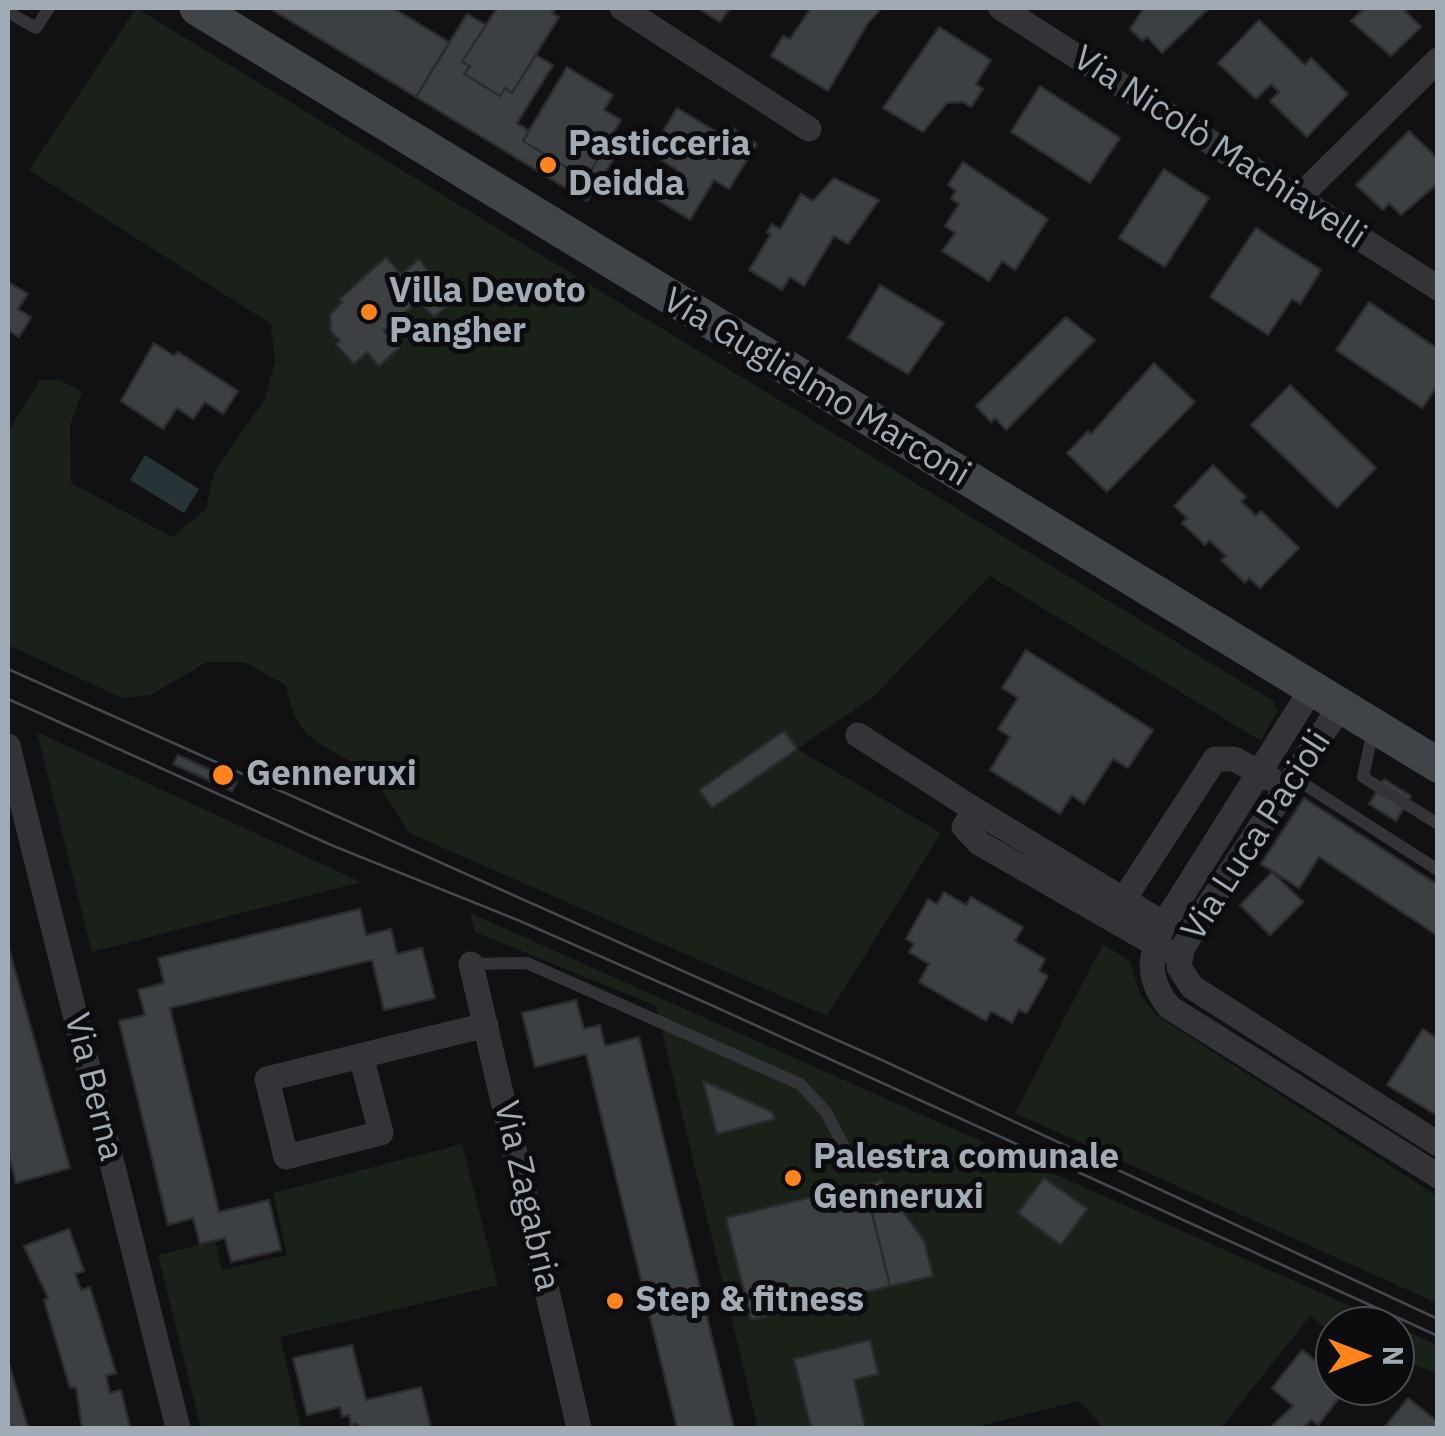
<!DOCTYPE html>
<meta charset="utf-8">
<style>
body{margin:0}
#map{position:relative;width:1445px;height:1436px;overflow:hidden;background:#111113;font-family:"IBM Plex Sans",sans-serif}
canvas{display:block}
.frame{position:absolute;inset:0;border:10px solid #a1abb5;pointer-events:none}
.north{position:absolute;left:1315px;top:1306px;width:100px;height:100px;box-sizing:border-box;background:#0c0c0e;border:2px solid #484c51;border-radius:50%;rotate:90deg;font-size:28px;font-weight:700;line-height:40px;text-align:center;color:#a1abb5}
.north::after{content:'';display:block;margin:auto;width:35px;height:45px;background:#ff841d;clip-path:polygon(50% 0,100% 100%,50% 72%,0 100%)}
</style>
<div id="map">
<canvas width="1445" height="1436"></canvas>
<div class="frame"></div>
<div class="north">N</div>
</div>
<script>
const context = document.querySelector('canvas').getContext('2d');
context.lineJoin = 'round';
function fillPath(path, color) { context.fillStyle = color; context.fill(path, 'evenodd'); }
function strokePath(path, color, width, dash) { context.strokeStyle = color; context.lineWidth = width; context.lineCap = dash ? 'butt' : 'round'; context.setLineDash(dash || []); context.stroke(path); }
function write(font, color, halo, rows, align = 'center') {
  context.font = font + ' "IBM Plex Sans",sans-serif'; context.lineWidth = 10; context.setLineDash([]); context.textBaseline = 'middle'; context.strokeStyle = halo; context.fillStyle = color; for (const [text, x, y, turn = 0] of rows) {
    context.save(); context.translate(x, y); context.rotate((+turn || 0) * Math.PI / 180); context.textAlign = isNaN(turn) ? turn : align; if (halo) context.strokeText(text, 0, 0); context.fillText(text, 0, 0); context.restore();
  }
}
const green = new Path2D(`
 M136,8L1273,701L1277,711L1261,741L990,576L872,698L797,749L941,833L827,1016L409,833C398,816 387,795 373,780C337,740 300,758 286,685L244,662H207L151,695L122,698L8,645V432L40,380H60L82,392L70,426L71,483L172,537L206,509L214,472L265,399L275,362L271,324L29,170Z
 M37,732L361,882L92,952Z
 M470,913L1395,1326H1335V1335L1310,1316L1221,1428H1104L1079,1401L972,1428H758L656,1006L475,932Z
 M1103,944L1130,961L1139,992L1156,1015L1437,1196V1303L1015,1113Z
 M462,1144L498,1285L280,1337L301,1428H201L158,1255L215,1241L222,1270L287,1255L273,1193Z
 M1395,1326L1437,1345V1373L1395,1359Z`);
const water = new Path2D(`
 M145,455L199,489L184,513L130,480Z`);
const building = new Path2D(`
 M269,8H393L449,42L416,97Z
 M497,8H556L552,13L559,17L512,93L505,88L500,96L464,74L470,66L462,62Z
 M698,8H730L720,22Z
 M811,8H882L868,23L828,91L771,56L783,36L790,39Z
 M1144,8H1209L1162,53L1147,37L1142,41L1130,29Z
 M1365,8H1409L1405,11L1421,27L1391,56L1351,21Z
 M467,14L486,25L462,62L470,66L464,74L500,96L505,88L512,93L536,55L553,65L517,123L529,131L523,141L586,179L601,153L613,160L587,201L416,97Z
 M1259,20L1305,65L1311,58L1348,94L1307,137L1270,101L1279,92L1271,84L1256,99L1218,63Z
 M939,27L991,60L976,84L983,89L971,107L963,102L947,103L923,132L883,108Z
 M567,67L613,95L604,110L621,120L586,179L523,141Z
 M1040,86L1120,138L1090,183L1011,132Z
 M677,108L725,137L731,127L757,144L729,189L714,180L690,220L658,200L677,170L650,153Z
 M1409,131L1438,159V183L1401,215L1389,203L1383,210L1356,185Z
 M963,162L1048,219L1015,270L1002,261L989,281L942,251L955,233L945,226L959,204L951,199L956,191L948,185Z
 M1164,169L1209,198L1165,267L1119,238Z
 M834,178L879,200L848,244L834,236L804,286L790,277L782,290L749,270L771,234L767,232L772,224L780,229L801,194L813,201Z
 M1256,228L1321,270L1300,304L1292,299L1268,335L1210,297Z
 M386,257L401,275L419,259L451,302L434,317L419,300L384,331L399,348L379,366L367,352L354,364L336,344L340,341L331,331L330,315L342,302L340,299Z
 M8,282L28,294L18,309L31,317L19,337L8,330Z
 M880,285L944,323L908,374L848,338Z
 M1369,302L1438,349V385L1422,408L1336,350Z
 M1066,317L1095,340L1006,430L995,418L991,422L976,406Z
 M154,343L174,356L178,352L238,391L223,414L205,402L193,419L177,408L163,429L121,401Z
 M1154,363L1195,402L1107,492L1067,453L1088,431L1091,434Z
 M1290,385L1376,468L1337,508L1251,425Z
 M1213,465L1246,497L1241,501L1256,516L1261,511L1299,548L1260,588L1249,578L1245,583L1221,560L1226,556L1209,540L1205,545L1182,523L1187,518L1174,506Z
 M1026,650L1153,730L1128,768L1113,759L1084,804L1072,795L1060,814L990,770L1010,737L998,729L1018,698L1002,688Z
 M784,731L797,749L712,808L699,790Z
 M178,755L237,782L232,791L173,764Z
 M1384,779L1411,796L1396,821L1369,804Z
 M1304,798L1438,885V936L1319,857L1299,888L1261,864Z
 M1272,872L1303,902L1270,935L1240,905Z
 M944,892L966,905L971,897L1023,927L1015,941L1045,959L1039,971L1048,976L1027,1013L1019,1010L1012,1023L991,1011L986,1021L919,982L929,964L909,952L914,944L906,939L928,899L937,904Z
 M360,909L366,935L391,929L397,954L422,948L435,998L384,1010L372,960L170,1008L219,1212L269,1200L281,1250L231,1262L225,1238L200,1244L193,1218L168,1225L119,1021L145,1015L138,990L164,983L158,958Z
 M8,945L70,1168L16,1183L8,1152Z
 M576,1000L584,1029L600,1025L605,1046L639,1037L734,1428H677L586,1054L535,1067L522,1013Z
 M1423,1029L1438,1039V1116L1387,1085Z
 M703,1081L772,1112L774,1119L717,1134Z
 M1044,1178L1087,1209L1061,1245L1018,1213Z
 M881,1181L924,1241L933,1276L890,1286L865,1186Z
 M865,1184L890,1286L751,1320L726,1218Z
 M69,1229L84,1271L75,1274L81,1290L90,1287L116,1373L106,1376L110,1393L121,1390L130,1428H82L76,1387L70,1388L44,1300L48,1298L24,1246Z
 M870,1340L878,1374L854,1380L865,1428H811L794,1359Z
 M352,1345L366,1400L421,1387L431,1428H362L355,1423L351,1426L349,1415L342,1417L340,1407L307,1415L293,1358Z
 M1302,1350L1335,1376V1386L1348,1387L1318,1425L1311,1420L1303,1428H1270L1293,1406L1272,1388Z
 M8,1360L28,1428H8Z
 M1408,1398L1438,1422V1428H1384Z`);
const service = new Path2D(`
 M8,12L36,28L49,8
 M1373,730L1363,777L1438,824
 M1293,777L1438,870
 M471,964L527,963L800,1084L826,1112L855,1167`);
const minor = new Path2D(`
 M622,8L809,129
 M1001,8L1438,288
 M1298,198L1438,60
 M1311,690L1164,924C1149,956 1146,978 1169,1007L1438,1176
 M1340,707L1204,912L1182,949L1179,967L1192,987L1438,1144
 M858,735L975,810
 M8,746L178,1428
 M1124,899L1215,759H1234L1271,779
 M1164,924L975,810L964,827L979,843L1167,951
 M471,964L579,1428
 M361,1056L381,1133L286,1157L267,1079L486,1025`);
const secondary = new Path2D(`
 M197,8L1438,765`);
const tram = new Path2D(`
 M8,669L884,1061L1438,1319
 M8,699L331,845L520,921L711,1005L1438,1336`);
const markers = [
 [548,165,10,"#ff841d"],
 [369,312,10,"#ff841d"],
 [223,775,12,"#ff841d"],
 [793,1178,10,"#ff841d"],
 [615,1301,10,"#ff841d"]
];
const poiNames = [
 ["Pasticceria",568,145],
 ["Deidda",568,185],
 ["Villa Devoto",389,292],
 ["Pangher",389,332],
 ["Genneruxi",246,775],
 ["Palestra comunale",813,1158],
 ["Genneruxi",813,1198],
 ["Step & fitness",635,1301]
];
const streetNames = [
 ["Via Nicolò Machiavelli",1219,148,33],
 ["Via Guglielmo Marconi",816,388,31],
 ["Via Luca Pacioli",1257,836,-57],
 ["Via Berna",93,1087,76],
 ["Via Zagabria",526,1196,77]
];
fillPath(green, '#192119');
fillPath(water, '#263337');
fillPath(building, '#3d4043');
strokePath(building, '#2b2c2f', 2.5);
strokePath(service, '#323438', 12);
strokePath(minor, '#323438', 25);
strokePath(secondary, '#404448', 35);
strokePath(tram, '#45494d', 2.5);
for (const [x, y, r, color] of markers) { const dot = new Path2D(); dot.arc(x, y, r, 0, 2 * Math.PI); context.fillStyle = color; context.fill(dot); strokePath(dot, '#0c0c0e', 4); }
write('bold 35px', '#a1abb5', '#0c0c0e', poiNames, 'left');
write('35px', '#a1abb5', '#0c0c0e', streetNames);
</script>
